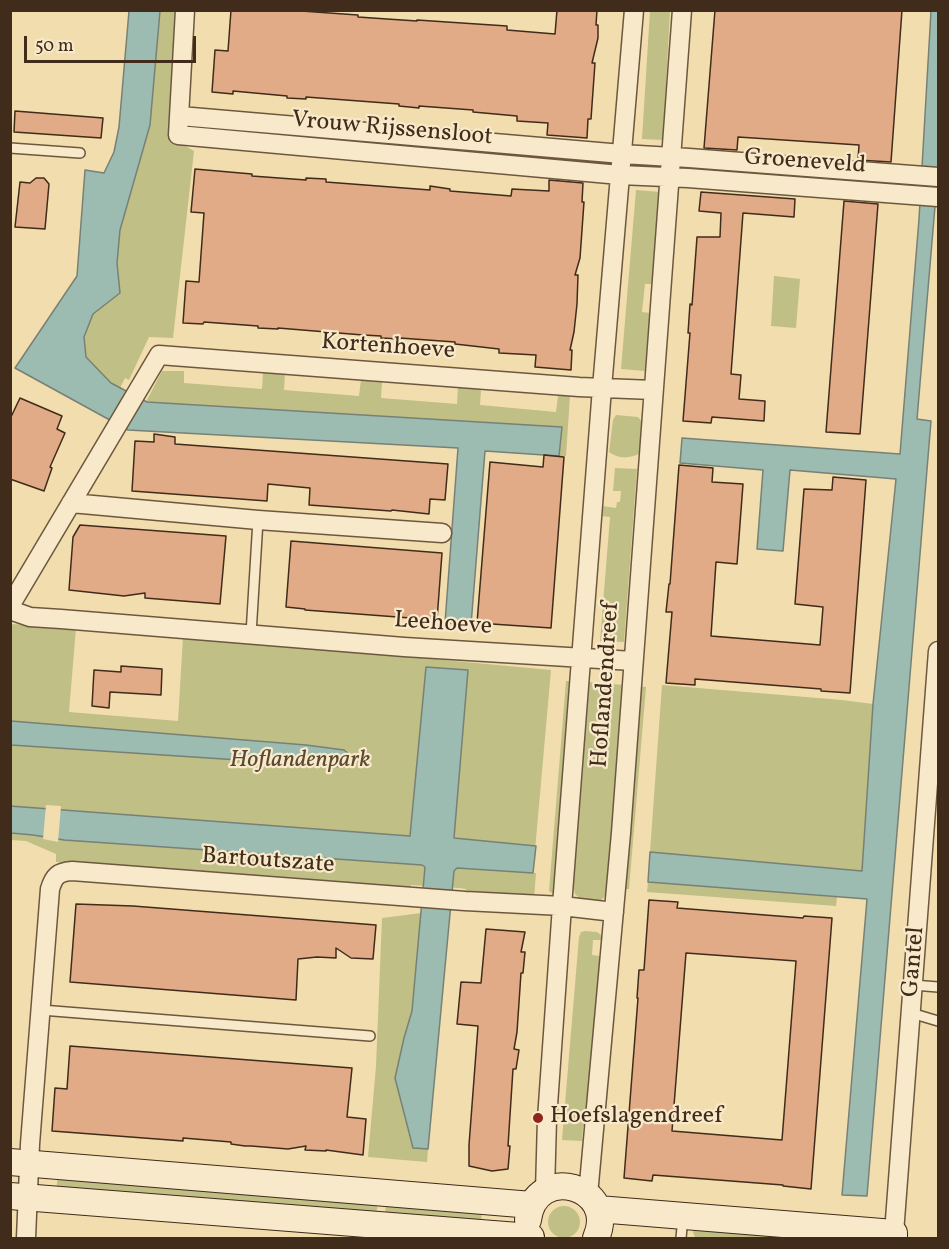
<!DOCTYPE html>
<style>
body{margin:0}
#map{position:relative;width:949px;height:1249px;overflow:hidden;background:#f2ddae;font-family:Vollkorn,serif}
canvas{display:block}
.frame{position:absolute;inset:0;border:12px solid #412b1a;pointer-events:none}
.scale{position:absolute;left:24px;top:36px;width:172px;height:27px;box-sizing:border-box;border:3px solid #412b1a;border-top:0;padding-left:8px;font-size:18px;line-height:21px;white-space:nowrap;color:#412b1a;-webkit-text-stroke:4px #f7e9ca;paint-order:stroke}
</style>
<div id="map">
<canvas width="949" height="1249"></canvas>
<div class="frame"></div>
<div class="scale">50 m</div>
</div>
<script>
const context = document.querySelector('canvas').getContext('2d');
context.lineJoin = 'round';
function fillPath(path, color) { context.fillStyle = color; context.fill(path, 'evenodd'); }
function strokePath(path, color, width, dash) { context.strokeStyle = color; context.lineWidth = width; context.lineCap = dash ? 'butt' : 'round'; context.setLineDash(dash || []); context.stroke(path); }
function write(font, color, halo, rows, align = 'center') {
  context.font = font + ' Vollkorn,serif'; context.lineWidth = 4.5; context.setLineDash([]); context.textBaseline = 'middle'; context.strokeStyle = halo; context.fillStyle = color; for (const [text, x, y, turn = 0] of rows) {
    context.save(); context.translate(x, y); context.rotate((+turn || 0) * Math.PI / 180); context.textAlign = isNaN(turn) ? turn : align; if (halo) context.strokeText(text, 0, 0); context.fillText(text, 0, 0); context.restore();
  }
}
const green = new Path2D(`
 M160,11H176L168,136L194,151L173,338L149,337L129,380L125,378L120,388L111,383L86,357L84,337L93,314L120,293L117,263L120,230L150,125Z
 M650,11H670L663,140L642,139Z
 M636,190L660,192L653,284H645L642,312L650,313L645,371L621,369Z
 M774,276L800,279L796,328L771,326Z
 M162,371H184V383L262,389L263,372L285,373L284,390L359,396L361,380L382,382L381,398L457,404L458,387L481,389L480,405L556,412L558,396H570L566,456H559L562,427L146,402Z
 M616,415L638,417L642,422L640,453C630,459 618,459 609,452L613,420Z
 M615,468L637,469L624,642L600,641L610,517L601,516L602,506L616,508L617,502H620L621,491H613Z
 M11,624L76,628L69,712L178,721L183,637L400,654L401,656L551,670L533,873H536L534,899L465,894L466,889L459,888L411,885L410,890L66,863L56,862V854L26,841L11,840Z
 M566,681H575L555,893L553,894L549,891Z
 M588,682L624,685L608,889C603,904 597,902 583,902L575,894L573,886Z
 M662,685L842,700L873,704L862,871L650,852Z
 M635,686L646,687L629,889H620Z
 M648,882L837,897L836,906L647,892Z
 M421,913L412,1012L404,1038L395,1078L410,1139L413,1148L428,1149L427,1162L368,1157L376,1066L382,918Z
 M585,931L597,932L601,935V940H593L592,955L600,956L588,1122L583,1127L582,1141L562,1140L579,937L581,932Z
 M58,1172L378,1197L376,1220L56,1194Z
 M386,1197L482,1209L481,1227L385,1220Z
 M548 1222a16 16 0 1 1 32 0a16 16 0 1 1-32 0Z
 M693,1223L875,1238H695L693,1232Z`);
const water = new Path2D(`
 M129,11H160L150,125L120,230L117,263L120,293L93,314L84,337L86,357L111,383L147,402L562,427L559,456L485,451L471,625L445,623L458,448L128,430L15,368L77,276L85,170L104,173L114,152L119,127Z
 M931,11H938V171L917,419L931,421L867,1196L842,1195L867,899L648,882L650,852L862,871L873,704L896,479L790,470L783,551L757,549L763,470L680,463L682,438L900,454L919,219Z
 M426,667L468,670L454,838L536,846L533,873L457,868L454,871L428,1149L413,1148L395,1078L404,1038L412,1011L425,867L422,865L64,840L33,835L11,833L10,806L410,836Z
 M11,721L306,745L344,750L350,755C349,760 349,764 345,767L11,745Z`);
const pier = new Path2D(`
 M46,805L61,806L58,842L43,839Z`);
const building = new Path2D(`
 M231,10L301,11L358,15V17L387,19L417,21V20L507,26V30L555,34L557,10H597L596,25H598V38L592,63H595L591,119H588L587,138L547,135L548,123L517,121V116L473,112V110L419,106V108L399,106V104L306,97V99L287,98V96L233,91V94L212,92L215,50L228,51Z
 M715,10H902L891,162L858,160L859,145L738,137L737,150L704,148Z
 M15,111L103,118L101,138L14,132Z
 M195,169L252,174V176L306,180V178L326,179V182L430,190V186L450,189V191L511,196L512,189L549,191V180L583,183L582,202H584L580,258L575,275H578L577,304L574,332L570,350H572L571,370L535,367L536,355L499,353V349L455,344V342L400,338V339L381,338V336L363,335L278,328V329L258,328V326L204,322L203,324L183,323L186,281L199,282L204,213L191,212Z
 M36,178H44L49,184L45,229L15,227L20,182L30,183Z
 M701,192L795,199L794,217L743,213L731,374L741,375L739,399L765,401L764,421L712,417L711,423L683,421L690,333H688L690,304L692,305L697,237H720L721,213L699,211Z
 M844,201L878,204L860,434L826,432Z
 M20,398L62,416L57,429L65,433L50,467L52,468L44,491L10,479V419Z
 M154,434L175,437V444L448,464L445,500L430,499L429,514L392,510L391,511L309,505L310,488L268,484L267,501L132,491L135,441L154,442Z
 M544,455L564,457L551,628L477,623L490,462L543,467Z
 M679,465L713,468L712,482L743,484L737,564L716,562L711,636L820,645L823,607L795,604L804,489L832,490L833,477L866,480L850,693L821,691V689L695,679V685L666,683L672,612H666L669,584H670Z
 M80,525L226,536L220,604L145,598V593L124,596L69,590L73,537Z
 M291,541L442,553L437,620L305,610V609L286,607Z
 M121,666L162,669L161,695L110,692L109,708L92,706L94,670L121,672Z
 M649,900L678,902L677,908L803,918L804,916L832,918L811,1189L783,1186V1185L653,1175L652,1181L624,1178L638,998H637L639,970H644ZM686,953L796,961L782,1140L672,1131Z
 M76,904L133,906L376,925L373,959L351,958L336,948V958L317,957L298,959L296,1000L70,982Z
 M486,929L525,932L521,952H525L523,973H521L517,1032L514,1049L519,1050L516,1069H513L508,1146H510L508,1169L492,1171L469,1166V1145L478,1026L457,1024L461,982L481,983Z
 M70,1046L352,1068L347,1117L366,1119L363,1155L326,1150V1151L305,1150L306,1146L288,1149L251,1146H245L231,1144V1142L183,1138V1141L52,1131L55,1088L67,1089Z`);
const lane = new Path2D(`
 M10,148L80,153
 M251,634L258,520
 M913,985L938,987
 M41,1010L370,1036
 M911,1013L938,1021
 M681,1238L683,1217`);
const street = new Path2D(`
 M185,10L178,135L620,175L688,178L938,197
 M180,116L622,154L689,158L938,177
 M71,503L258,520L442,533
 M10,606L159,355L579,387L653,390
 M10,610L30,617L61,619L404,647L633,661
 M545,1191L547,1119L562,906L602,388L634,10
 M588,1195L621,833L682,10
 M894,1233L938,651
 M26,1238L30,1144L50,889C54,876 58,872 72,871L465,901L562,906L614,912`);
const secondary = new Path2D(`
 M10,1162L532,1205
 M10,1196L531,1237
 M598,1209L894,1233V1238
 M528,1220C535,1162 619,1186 596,1238`);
const markers = [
 [538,1118,6,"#8f2418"]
];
const streetNames = [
 ["Vrouw Rijssensloot",392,130,5],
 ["Groeneveld",805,163,4],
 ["Kortenhoeve",388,348,4],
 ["Leehoeve",443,625,4],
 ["Hoflandendreef",607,685,-86],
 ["Bartoutszate",268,862,4],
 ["Gantel",915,962,-85]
];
const parkNames = [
 ["Hoflandenpark",300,762]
];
const poiNames = [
 ["Hoefslagendreef",550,1118]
];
fillPath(green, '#c0bf86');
fillPath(water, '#9cbbb1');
strokePath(water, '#788175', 1.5);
fillPath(pier, '#f2ddae');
fillPath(building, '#e0ab86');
strokePath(building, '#412b1a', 1.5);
strokePath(lane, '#6d583f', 12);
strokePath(street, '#6d583f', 21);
strokePath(secondary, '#412b1a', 28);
strokePath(lane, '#f7e9ca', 9);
strokePath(street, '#f7e9ca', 18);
strokePath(secondary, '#f7e9ca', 26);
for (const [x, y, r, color] of markers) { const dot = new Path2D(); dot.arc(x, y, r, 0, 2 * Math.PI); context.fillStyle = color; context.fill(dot); strokePath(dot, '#f7e9ca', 2); }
write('24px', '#412b1a', '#f7e9ca', streetNames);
write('italic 24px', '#5a4930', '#f7e9ca', parkNames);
write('24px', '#412b1a', '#f7e9ca', poiNames, 'left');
</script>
